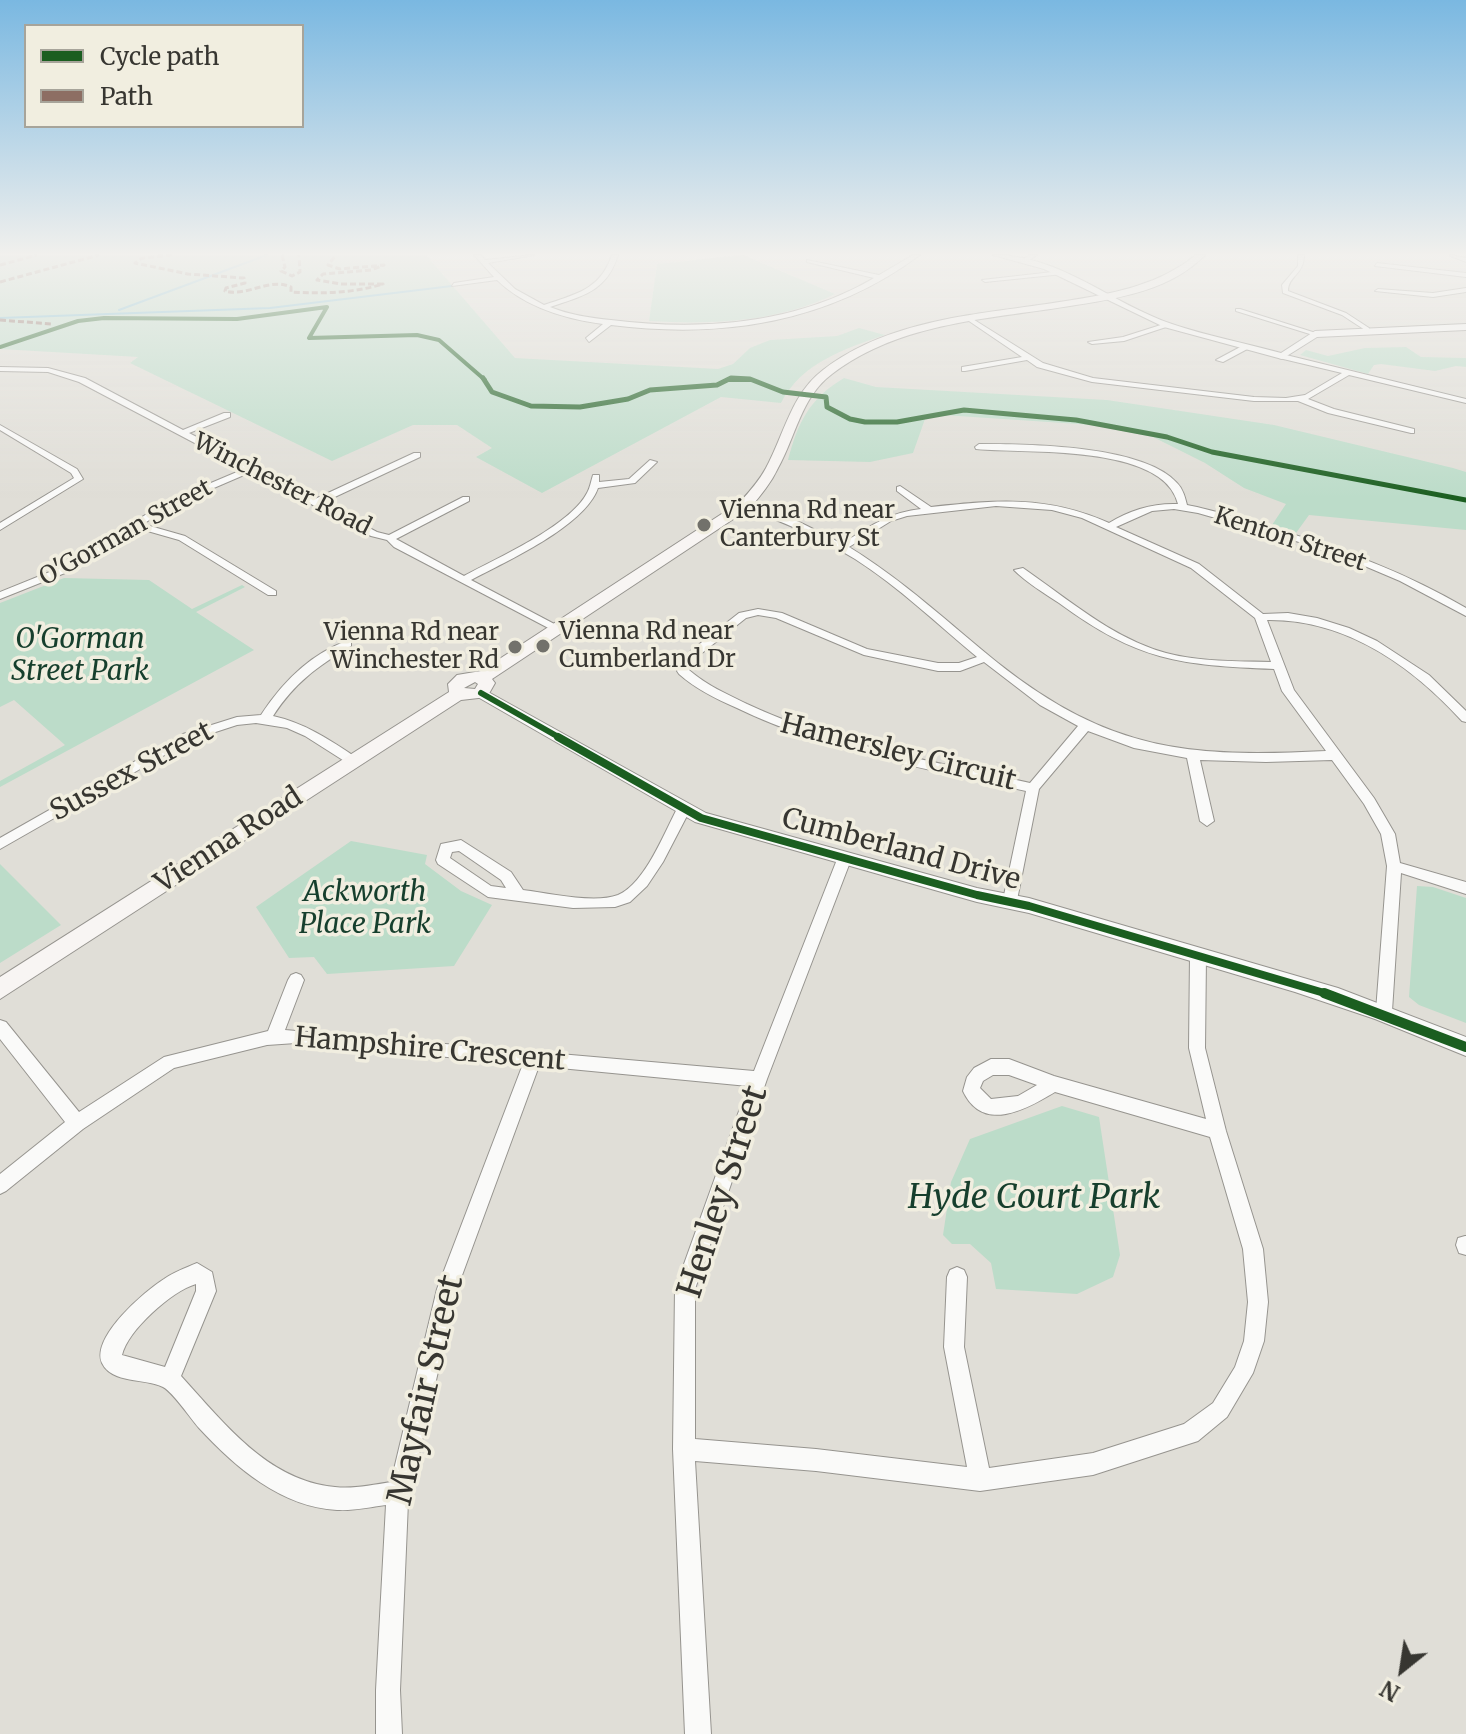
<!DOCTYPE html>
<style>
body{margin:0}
#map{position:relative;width:1466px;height:1734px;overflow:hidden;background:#e0ded7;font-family:Merriweather,serif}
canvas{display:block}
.legend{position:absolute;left:24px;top:24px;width:280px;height:104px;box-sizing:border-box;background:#f1eee0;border:2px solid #a7a49a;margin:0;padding:10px 14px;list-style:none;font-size:24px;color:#373631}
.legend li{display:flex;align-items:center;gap:16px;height:40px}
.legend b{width:40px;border:2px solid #a7a49a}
.north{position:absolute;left:1362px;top:1630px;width:80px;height:80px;-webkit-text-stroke:6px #f1eee0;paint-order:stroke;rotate:210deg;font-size:22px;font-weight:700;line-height:32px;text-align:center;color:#373631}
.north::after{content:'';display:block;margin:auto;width:28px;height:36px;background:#373631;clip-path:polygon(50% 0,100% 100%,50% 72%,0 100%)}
</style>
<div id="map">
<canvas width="1466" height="1734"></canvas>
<ul class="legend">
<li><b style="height:10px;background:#1b5e20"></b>Cycle path</li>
<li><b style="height:10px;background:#8d6e63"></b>Path</li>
</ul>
<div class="north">N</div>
</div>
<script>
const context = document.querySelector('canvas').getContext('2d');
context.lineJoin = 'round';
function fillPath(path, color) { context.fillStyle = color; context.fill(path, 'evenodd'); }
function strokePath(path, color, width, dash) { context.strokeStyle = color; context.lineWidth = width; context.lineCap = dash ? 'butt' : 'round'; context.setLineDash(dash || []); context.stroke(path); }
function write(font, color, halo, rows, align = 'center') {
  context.font = font + ' Merriweather,serif'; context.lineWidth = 7; context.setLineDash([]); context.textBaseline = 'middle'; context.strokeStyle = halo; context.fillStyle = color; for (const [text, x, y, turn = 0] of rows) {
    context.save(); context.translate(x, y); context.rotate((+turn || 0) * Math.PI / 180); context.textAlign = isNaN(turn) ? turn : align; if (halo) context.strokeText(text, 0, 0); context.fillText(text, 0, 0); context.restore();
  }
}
const green = new Path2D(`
 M0,255H426L515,358L718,369L733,364L750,348L770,340L837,336L859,328L885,335C846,348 801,363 781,403L721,397L542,493L476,457L492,448L457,425H413L332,461L130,363L138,357L0,349Z
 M743,255L835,294C778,322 711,325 649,321L657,264Z
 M1406,347L1421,357L1466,358V367L1456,366L1435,371L1381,364L1374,365L1368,374L1300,355L1306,350L1328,356L1365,348Z
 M844,378L876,387L1107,400L1274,425L1453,468L1466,472V530L1309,515L1296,533L1272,525L1286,504L1244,488L1205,463L1153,437L1093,425L943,415L925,419L913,453L870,462L788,460C798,422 809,399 844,378Z
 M64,578L149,580L192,609L242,585L245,587L196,612L254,650L0,787V781L65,745L14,700L0,707V603Z
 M351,841L427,855L425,864L461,891L492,905L454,966L327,974L314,957L289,958L256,907Z
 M0,864L61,925L0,963Z
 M1417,886L1433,887L1466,898V1023L1419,1005L1409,997Z
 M1062,1106L1099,1117L1120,1255L1113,1277L1077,1294L996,1289L991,1263L970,1244H952L943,1235L951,1182L970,1139Z`);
const stream = new Path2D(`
 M119,310L267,255
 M0,318L270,308L452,286`);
const minor = new Path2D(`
 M474,255H480L485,260L534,255L488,263L515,289L544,305C576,294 600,290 612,255H618C607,291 583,296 550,307C570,315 590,318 611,320C700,331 794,325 874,278L807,262V260L879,275L913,255H920C828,323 723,339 611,325L589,342L586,338L603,324C565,319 525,307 497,280L452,286L454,283L494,277Z
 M1030,255H1037L1026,262H1022V260Z
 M1298,255H1304C1304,275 1288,276 1288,291L1346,313L1369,328V330H1365L1342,315L1283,293L1282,285L1298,266Z
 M1450,255L1466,258V262L1451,256Z
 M1377,263L1466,273V277L1375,266Z
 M1061,271L1063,274L985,282L982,280Z
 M1466,288V292L1433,297L1375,291L1378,289L1433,293Z
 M1236,309H1240L1319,334L1313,335L1236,311Z
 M968,316L1043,363L1093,378L1254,397L1286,398L1305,395L1342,373L1279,358V354H1282L1466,399V403L1349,375L1308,399L1334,409L1414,429V433H1411L1328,413L1298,401H1254L1092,382L1037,367L1027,360L965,371H962V367L1022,357L966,319Z
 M1167,323L1169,326L1124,341L1092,344L1088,342L1123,337Z
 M1244,345L1251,347L1223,362L1216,360Z
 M0,367L48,368L85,378L183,430L224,413H230V417L189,433L315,499L414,453H420V457L322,503L377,532L389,535L463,497H469V501L396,539L464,576C497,558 570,526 587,493C590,488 591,481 593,475H599V482L629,479L650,460L657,462L635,483L598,488C585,526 507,561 471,580L560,627V631L556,632L394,547L387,540L371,536L251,472L172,506L143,524L185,536L276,591V595H268L179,540L137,528L70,571L0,599V592L62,567L166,502L244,469L79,382L48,372L0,371Z
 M0,425L77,469L83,479L0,530V523L74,478L71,473L0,430Z
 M979,444C1027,444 1144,445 1177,483C1183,489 1185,497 1187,505C1214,510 1239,519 1265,526C1335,546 1403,571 1466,608V616L1400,581L1367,567L1299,542L1198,513L1174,509L1152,511L1116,527L1199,564L1263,614L1288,613L1317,618L1349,628L1377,641L1429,675L1466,711V722L1462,721C1411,665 1345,619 1267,620L1294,690L1374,798L1395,834L1400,863L1466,882V894L1401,873L1392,1011L1390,1016L1384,1018L1378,1016L1376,1011L1387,866L1381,834L1364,804L1332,760L1266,762L1200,760L1214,821L1207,826L1200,821L1187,758L1134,748L1088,731L1039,789L1017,900L1015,904H1005L1003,900L1026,791C928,769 828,752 737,708C716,699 696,689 679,674L677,671L683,657L739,613L758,609L782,613L867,649L938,663H959L977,657C937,624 899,587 855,559C819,537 781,521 742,507V503C765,503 820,532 842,544C868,527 890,512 921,509L897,491V487L900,486L931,507C996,500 1047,495 1109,523C1130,510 1153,503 1178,504C1164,443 1024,454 976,449L975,447ZM996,506L1052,510L1082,518L1191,568L1255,618L1271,662C1237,661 1200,662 1166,653C1112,638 1068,599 1023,568L1014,570C1027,583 1044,593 1059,603C1138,661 1179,665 1274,669L1282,691L1326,751C1189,758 1109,751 998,663C951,625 903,580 849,547L891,521L907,516ZM758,615L776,618L864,655L938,671H960L984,662L1040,705L1078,726L1030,783C934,761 836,746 747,704C727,694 706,685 689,670L692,661L746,618Z
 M347,641L351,642V646C317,667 295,682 273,716C305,723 330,740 357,758L359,761L357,764H349L305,736L287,728L256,723L237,725L191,740L0,849V838L183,734L237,717L261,715C282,683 310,654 347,641Z
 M683,805L690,810L663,862L647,886L630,902L615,907L573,908L488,897L438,864L436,860L441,844L461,840L511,872L523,890C549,893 594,904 618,895C645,884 665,831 678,807ZM459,851L501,880L506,888L491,886L450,858L452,852Z
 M845,852L852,857L767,1079L695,1289V1439L816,1449L967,1467L944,1347L947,1277L950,1270L957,1267L964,1270L967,1277L964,1347L989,1468L1093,1453L1184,1424L1213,1403L1235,1367L1244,1341L1248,1302L1243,1249L1210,1137L1055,1092C1027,1109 983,1134 963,1091L967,1077L974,1068L991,1059H1009L1054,1076L1206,1119L1189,1048L1190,956L1193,952L1198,950L1203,952L1206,956L1205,1048L1226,1131L1263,1249L1268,1302L1264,1341L1253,1373L1227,1417L1198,1441L1093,1475L980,1491L816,1471L695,1461L711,1734H685L673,1449L675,1289L748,1086L539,1066L457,1289L408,1502L400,1690L402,1734H376V1690L386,1505C370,1507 354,1511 337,1510C281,1507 235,1467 199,1428C190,1418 174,1393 163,1387C145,1378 112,1384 102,1363C91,1337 145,1291 164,1279C174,1272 185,1268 197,1263L212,1272L216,1291L181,1376C224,1423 268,1481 335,1487C353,1489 372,1485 391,1482L437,1289L523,1064L296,1043L267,1045L174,1068L83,1129L6,1191L0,1194V1174L65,1122L0,1039V1020L6,1022L79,1112L164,1057L268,1031L288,980L291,975L296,973L301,975L304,980L285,1030L754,1071L838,857ZM993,1075H1009L1037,1085L1018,1096L991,1099L980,1088L983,1081ZM196,1284V1291L165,1367L122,1355C128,1330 172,1291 196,1284Z
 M1465,1236H1466V1255L1459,1253L1456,1245L1458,1238Z`);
const tertiary = new Path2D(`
 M993,255C1059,254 1112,304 1172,324C1207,336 1245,343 1281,353L1315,331L1466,324V330L1317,337L1282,359L1164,327L1044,269Z
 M481,688L706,813L977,888L1029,898L1338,988L1466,1037V1056L1375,1019L1295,992L1029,913L977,902L695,822L476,696V690Z`);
const secondary = new Path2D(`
 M1196,255H1205C1172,289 1122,298 1076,305C994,319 901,321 832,374C801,397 796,436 778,468C771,483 761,495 750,508L492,679L495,683L487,697L461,700L0,999V977L449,692L448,684L457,675L481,671L740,502C750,491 759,481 766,468C784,435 791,394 823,370C893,316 989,314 1072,300C1117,293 1160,284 1196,255ZM475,682L478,684L475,689L464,688Z`);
const quiet = new Path2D(`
 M172,255L142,258L135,263L188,274L244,278L245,283L226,288L225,291C248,297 269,277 291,287V292C322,294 353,293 383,284H341L317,280L323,274L371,270L384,265L340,269L328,265L336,255
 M282,255L285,267L281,271L292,276L300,272L299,255
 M0,265L37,255
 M0,282L99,255
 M0,320L52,324`);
const cyclewayFar4 = new Path2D(`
 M327,307L309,338L417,335L439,340L485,380
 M0,347L78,321L104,318L237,319L327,307
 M727,380H752`);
const cyclewayFar3 = new Path2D(`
 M483,378L492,392L531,406L580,407L628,399L650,390L717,385L731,378L750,379L783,392L826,397L827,407L850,419L865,422H897L964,410L1076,420L1167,437L1212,452L1466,500`);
const cyclewayFar2 = new Path2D(`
 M481,693L562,739`);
const cyclewayFar1 = new Path2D(`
 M558,737L701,818L977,895L1029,906L1331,995`);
const cycleway = new Path2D(`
 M1324,993L1466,1047`);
const markers = [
 [704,525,8,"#72716b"],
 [543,646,8,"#72716b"],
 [515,647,8,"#72716b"]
];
const farStreetnames = [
 ["Winchester Road",282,485,27],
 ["O'Gorman Street",126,533,-29],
 ["Kenton Street",1290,540,18]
];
const farPoinames = [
 ["Vienna Rd near",720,511],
 ["Canterbury St",720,539],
 ["Vienna Rd near",559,632],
 ["Cumberland Dr",559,660],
 ["Vienna Rd near",499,633,"right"],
 ["Winchester Rd",499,661,"right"]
];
const parkNames = [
 ["O'Gorman",80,640],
 ["Street Park",80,672],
 ["Ackworth",365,893],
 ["Place Park",365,925]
];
const streetNames = [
 ["Hamersley Circuit",898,753,14],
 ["Sussex Street",132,772,-28],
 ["Vienna Road",229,841,-33],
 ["Cumberland Drive",901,850,15],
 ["Hampshire Crescent",430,1050,5]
];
const nearStreetnames = [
 ["Henley Street",724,1192,-72],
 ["Mayfair Street",427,1390,-77]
];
const nearParknames = [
 ["Hyde Court Park",1034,1198]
];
fillPath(green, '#bcdcc9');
strokePath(stream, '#76bed6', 2);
strokePath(minor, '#96948f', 2);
strokePath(tertiary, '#96948f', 2);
strokePath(secondary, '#96948f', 2);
fillPath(minor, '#fafaf9');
fillPath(tertiary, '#fafaf9');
fillPath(secondary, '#f8f5f3');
strokePath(quiet, '#8d6e63', 3, [6, 3]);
strokePath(cyclewayFar4, '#1b5e20', 4);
strokePath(cyclewayFar3, '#1b5e20', 5);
strokePath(cyclewayFar2, '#1b5e20', 6);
strokePath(cyclewayFar1, '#1b5e20', 8);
strokePath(cycleway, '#1b5e20', 10);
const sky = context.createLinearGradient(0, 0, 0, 498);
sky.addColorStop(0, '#7ab8e1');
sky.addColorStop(0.51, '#f1f0ed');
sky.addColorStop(1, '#f1f0ed00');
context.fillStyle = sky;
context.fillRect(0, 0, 1466, 498);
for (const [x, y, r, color] of markers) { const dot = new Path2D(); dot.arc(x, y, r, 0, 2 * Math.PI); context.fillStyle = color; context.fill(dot); strokePath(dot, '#f1eee0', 3); }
write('24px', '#373631', '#f1eee0', farStreetnames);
write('24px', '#373631', '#f1eee0', farPoinames, 'left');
write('italic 28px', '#163f2d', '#f1eee0', parkNames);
write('28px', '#373631', '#f1eee0', streetNames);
write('34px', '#373631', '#f1eee0', nearStreetnames);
write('italic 34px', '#163f2d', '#f1eee0', nearParknames);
</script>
